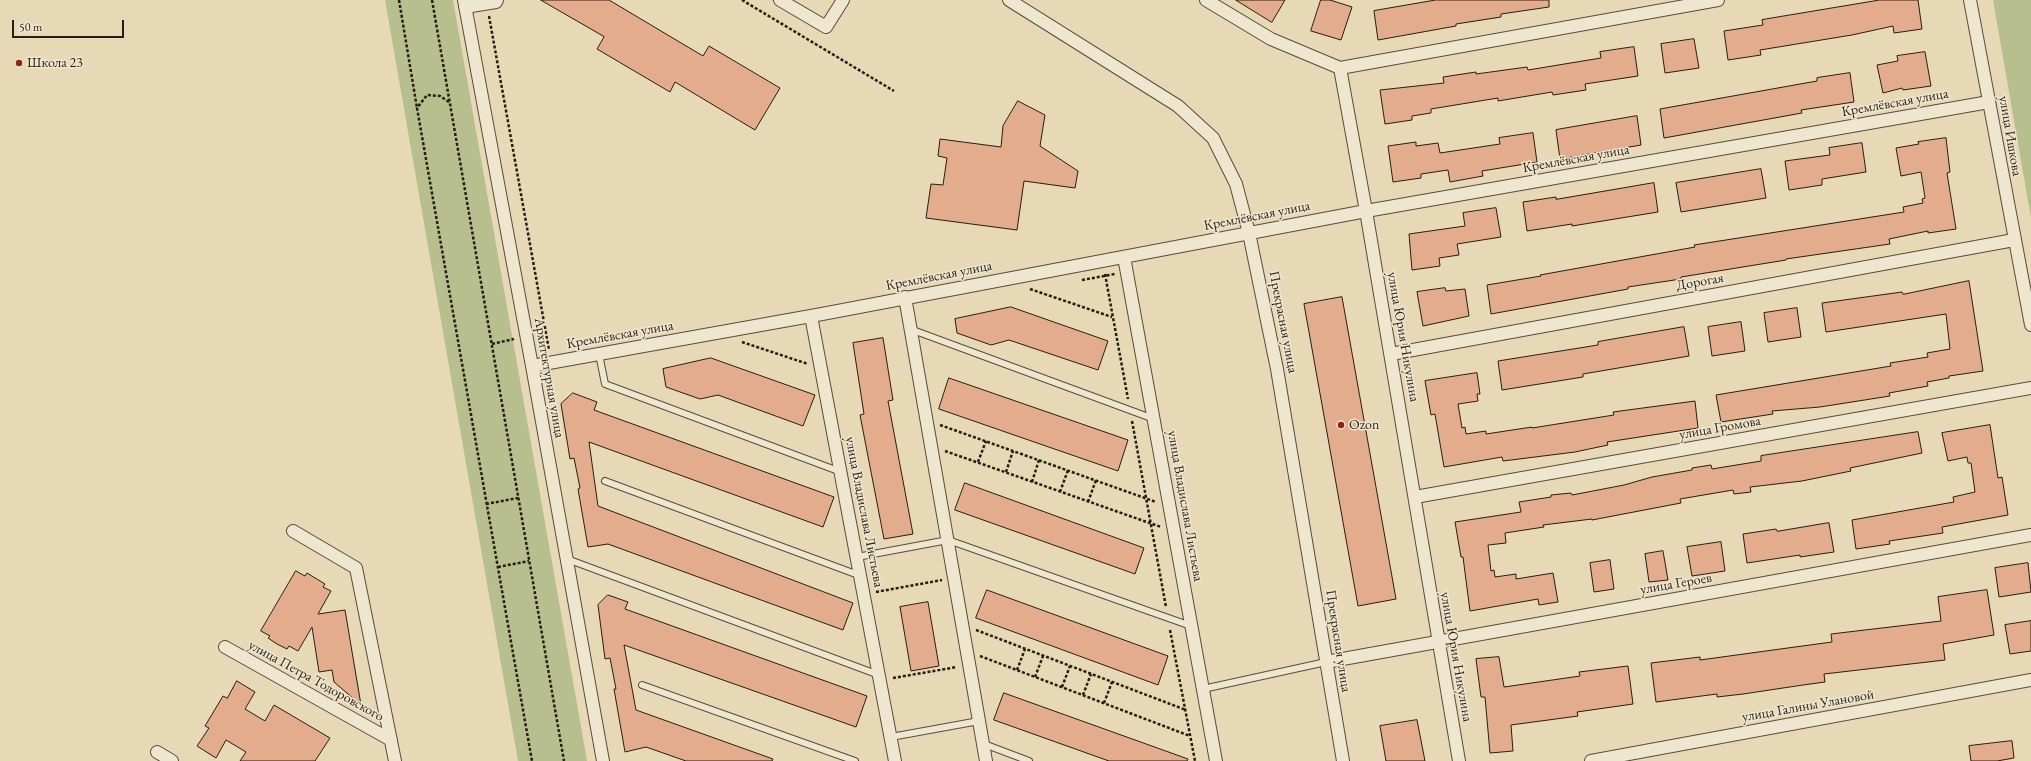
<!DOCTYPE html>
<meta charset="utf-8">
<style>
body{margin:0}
#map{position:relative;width:2031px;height:761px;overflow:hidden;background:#e7d9b5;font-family:"EB Garamond",serif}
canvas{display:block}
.scale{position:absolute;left:12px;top:20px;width:112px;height:18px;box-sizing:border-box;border:2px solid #281d14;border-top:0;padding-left:5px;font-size:12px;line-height:14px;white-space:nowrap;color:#281d14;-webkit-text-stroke:3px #efe6cf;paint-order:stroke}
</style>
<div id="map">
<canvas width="2031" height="761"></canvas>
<div class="scale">50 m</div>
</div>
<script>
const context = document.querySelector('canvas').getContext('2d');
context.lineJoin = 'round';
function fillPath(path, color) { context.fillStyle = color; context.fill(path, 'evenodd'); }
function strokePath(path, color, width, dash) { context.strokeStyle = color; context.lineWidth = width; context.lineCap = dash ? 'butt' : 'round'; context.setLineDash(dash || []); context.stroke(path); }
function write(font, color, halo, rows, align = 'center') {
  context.font = font + ' "EB Garamond",serif'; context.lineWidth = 3; context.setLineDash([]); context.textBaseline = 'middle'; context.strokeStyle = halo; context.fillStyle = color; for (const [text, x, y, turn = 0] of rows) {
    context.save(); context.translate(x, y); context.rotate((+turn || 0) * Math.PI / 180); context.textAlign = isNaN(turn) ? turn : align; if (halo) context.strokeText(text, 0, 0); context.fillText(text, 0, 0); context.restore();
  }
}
const green = new Path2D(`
 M385,0H453L587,761H518Z
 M1993,0H2031V218Z`);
const building = new Path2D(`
 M541,0H609L703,56L709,46L780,88L755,130L675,82L670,92L597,49L604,37Z
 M1236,0H1285L1272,22Z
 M1321,0H1330L1352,7L1341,40L1311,31Z
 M1436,0H1549V7L1501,14V17L1456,24V26L1378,40L1374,11Z
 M1880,0H1918L1922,29L1894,33L1893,26L1852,35L1760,50L1761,55L1728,60L1724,31L1763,25L1762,20Z
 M1694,39L1699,68L1665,73L1661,44Z
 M1634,47L1638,76L1585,84L1586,90L1553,95L1552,92L1498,101V98L1431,109V113L1412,116V120L1385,124L1380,90L1444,83L1443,77L1476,72V74L1527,67L1528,70L1601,58L1600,52Z
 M1925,52L1931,86L1903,90L1902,88L1883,93L1877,65L1898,61L1897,56Z
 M1850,73L1854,102L1801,110L1802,113L1664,138L1660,109L1817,81V78Z
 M1018,101L1045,115L1040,146L1078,171L1075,188L1024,181L1017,230L926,218L931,184L943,185L947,158L938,156L940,139L1001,147L1003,126Z
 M1637,116L1641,145L1560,159L1556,130Z
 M1533,133L1537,162L1482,171L1483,176L1450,182L1448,170L1421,174V178L1393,182L1388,146L1416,142V146L1438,143L1440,153L1500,144L1499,138Z
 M1946,138L1950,172L1947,173L1956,229L1928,233V231L1889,239L1890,244L1786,259V260L1681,277V279L1628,287V289L1491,314L1487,285L1541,276L1540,275L1695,247L1694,245L1904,212L1903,207L1923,203L1922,199L1925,198L1921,172L1901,176L1896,148L1919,144L1918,142Z
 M1862,143L1866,172L1822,179V185L1789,190L1785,161L1830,155L1829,148Z
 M1761,169L1766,198L1681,212L1676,183Z
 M1654,183L1658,212L1572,226V224L1527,231L1523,202L1556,197V199Z
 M1496,208L1501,237L1457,244L1459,255L1439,258L1440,266L1412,270L1409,234L1465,226L1463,213Z
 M1969,281L1983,371L1949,376V378L1927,382L1928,386L1889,393L1890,396L1820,407L1772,411L1773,414L1721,422L1716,395L1891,366L1890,363L1928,357L1927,353L1950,349L1946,314L1826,332L1822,303L1902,292L1903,294Z
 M1445,288L1446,291L1465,289L1469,316L1423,326L1417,292Z
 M1342,297L1396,599L1358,606L1304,304Z
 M1011,307L1108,341L1098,370L1009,340L991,345L957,333L955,319Z
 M1797,308L1801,337L1768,342L1764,313Z
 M1741,322L1745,351L1712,356L1708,327Z
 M1684,327L1689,356L1583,374V377L1502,390L1498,361L1598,345V342Z
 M883,338L893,400L888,401L913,534L884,539L860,415L864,414L853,343Z
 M711,358L815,395L803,426L718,395L700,399L666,387L663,369Z
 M1477,373L1480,394H1477L1478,401L1458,404L1462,428L1465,427L1466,434L1486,431V434L1532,427V428L1614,415L1613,412L1695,401L1698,428L1607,442L1608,445L1575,452L1503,461L1502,457L1444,467L1435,414L1431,415L1425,381Z
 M949,378L1128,440L1118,471L939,409Z
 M573,393L597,402L594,410L834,497L823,527L589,442L598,506L853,603L843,630L608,544L588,547L578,489L580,488L574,458L570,459L561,404Z
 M1990,425L1998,478L2002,477L2008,515L1942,527L1943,533L1889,541L1890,544L1856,549L1852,520L1954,502L1953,497L1975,492L1971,463H1968L1967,457L1948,461L1942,433Z
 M1918,432L1922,453L1850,468L1851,471L1802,481L1750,487L1751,492L1734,494L1733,490L1680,499L1681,503L1592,520V519L1543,525L1544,527L1505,533L1506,543L1488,545L1491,571L1494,570L1495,577L1516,574V579L1553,573L1558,602L1539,605L1538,599L1470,611L1463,557H1461L1455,522L1521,512L1519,502L1551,497V495L1571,493L1572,495L1624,485L1652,477L1692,470V468L1711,465L1712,469L1761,461V456Z
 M965,483L1144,548L1135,574L955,510Z
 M1829,523L1834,552L1800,557V555L1747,563L1743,534L1776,529L1777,531Z
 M1721,542L1725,571L1692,576L1687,547Z
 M1663,551L1668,580L1649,582L1645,554Z
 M1610,560L1614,589L1594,592L1590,563Z
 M2028,563L2031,592L1999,597L1995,568Z
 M296,571L305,576L307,573L325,584L323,587L331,591L318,614L345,610L361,705L334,682L332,670L319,672L312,627L298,651L289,646L287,649L277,644L268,638L270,636L261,631Z
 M987,590L1168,656L1158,685L976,618Z
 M1987,590L1994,635L1943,644L1945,660L1824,674L1825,682L1803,685L1743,694L1717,697V694L1656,702L1651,663L1700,657V660L1795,647L1832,642L1831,634L1941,621L1938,597Z
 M608,595L628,602L625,609L867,696L856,727L624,645L636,710L773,759L772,761H686L646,747L625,752L614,689H616L610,658L605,659L598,605Z
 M928,602L939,666L911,671L900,607Z
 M2031,621V651L2010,654L2005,625Z
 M1499,657L1504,687L1580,676L1579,672L1628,666L1633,704L1577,712L1578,716L1511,725L1513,751L1490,753L1485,697H1481L1476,659Z
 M237,681L255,692L245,709L265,721L274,705L330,738L315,761H240L246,752L226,740L216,758L197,746L209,728L205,726L223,696L227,698Z
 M1004,693L1188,759L1187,761H1109L994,720Z
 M1417,720L1425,761H1386L1380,726Z
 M2012,741L2014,758L1997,761H1971L1969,746Z`);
const path = new Path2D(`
 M399,0L417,108
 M432,0L564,761
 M742,0L894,91
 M489,16L549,350
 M449,102L440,96L427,95L417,108L532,761
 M1105,274L1128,399
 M1082,280L1115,274
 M1030,289L1112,317
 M742,342L808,364
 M492,344L514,339
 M1132,421L1166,607
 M940,425L1156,502
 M945,451L1161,527
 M978,462L986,441
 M1006,472L1013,451
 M1032,482L1039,460
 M1060,492L1068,470
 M1088,502L1096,480
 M486,504L518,498
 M498,567L529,561
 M876,592L942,580
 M976,630L1186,710
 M1170,630L1195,761
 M980,656L1190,736
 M1017,670L1025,649
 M1035,677L1043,656
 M893,678L957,667
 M1062,687L1070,666
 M1083,695L1091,674
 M1104,703L1112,682`);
const lane = new Path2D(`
 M910,329L1154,419
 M599,354L605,384L841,472
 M605,481L861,576
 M857,557L948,540L1191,626
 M567,559L879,675
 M642,685L855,761
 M1203,689L1326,662
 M891,737L979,721
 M984,744L1029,761`);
const street = new Path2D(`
 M464,0L532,366L603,761
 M780,0L826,27L843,0
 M1009,0L1178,106L1213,138L1236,184L1249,233L1277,369L1343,761
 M1206,0L1271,39L1340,68L1366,211L1459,761
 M1970,0L2031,325
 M465,7L496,2L497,0
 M1340,68L1718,0
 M1124,257L1216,761
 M905,297L986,761
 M811,316L895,761
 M1391,354L2014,240
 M532,366L822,314L1366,211L1989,102
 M1415,497L2031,388
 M293,531L356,568L395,761
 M225,647L391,740
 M1326,662L2031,535
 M157,752L172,761
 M1591,761L2031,680`);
const markers = [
 [19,63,4,"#8f2418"],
 [1341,425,4,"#8f2418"]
];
const poiNames = [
 ["Школа 23",27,63],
 ["Ozon",1349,425]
];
const streetNames = [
 ["Кремлёвская улица",1895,103,-10],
 ["улица Ишкова",2010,136,80],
 ["Кремлёвская улица",1576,159,-10],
 ["Кремлёвская улица",1257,216,-11],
 ["Кремлёвская улица",939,276,-11],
 ["Дорогая",1700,282,-10],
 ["Прекрасная улица",1283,322,79],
 ["Кремлёвская улица",620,335,-10],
 ["улица Юрия Никулина",1403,337,80],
 ["Архитектурная улица",549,378,80],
 ["улица Громова",1720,428,-10],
 ["улица Владислава Листьева",1185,506,80],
 ["улица Владислава Листьева",864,512,79],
 ["улица Героев",1676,584,-10],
 ["Прекрасная улица",1338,641,81],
 ["улица Юрия Никулина",1456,657,80],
 ["улица Петра Тодоровского",316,681,29],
 ["улица Галины Улановой",1808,706,-10]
];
fillPath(green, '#b6bf8d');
fillPath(building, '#e3ac8c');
strokePath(building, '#281d14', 1);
strokePath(lane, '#584c3c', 8);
strokePath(street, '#584c3c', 14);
strokePath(path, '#281d14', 2.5, [3, 2]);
strokePath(lane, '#efe6cf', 6);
strokePath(street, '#efe6cf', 12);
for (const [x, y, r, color] of markers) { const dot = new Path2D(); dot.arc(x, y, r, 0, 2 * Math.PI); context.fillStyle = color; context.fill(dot); strokePath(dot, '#efe6cf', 1.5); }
write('14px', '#281d14', '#efe6cf', poiNames, 'left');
write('14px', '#281d14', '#efe6cf', streetNames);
</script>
